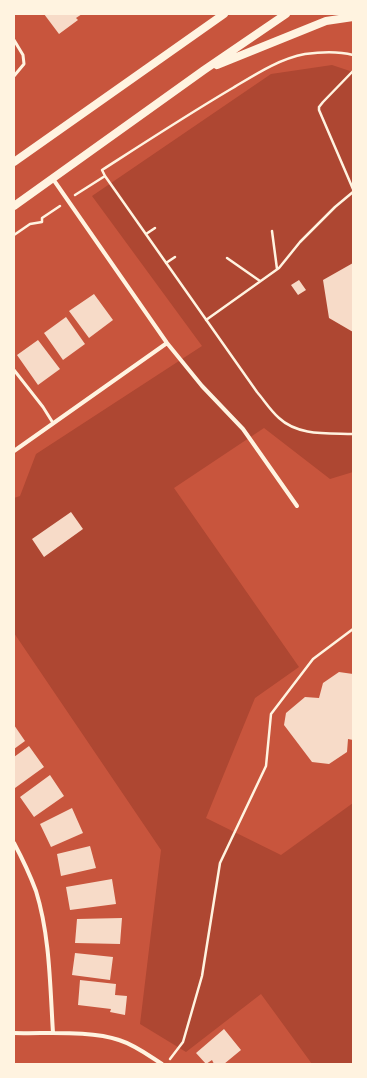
<!DOCTYPE html>
<style>
body{margin:0}
#map{position:relative;width:367px;height:1078px;overflow:hidden;background:#c8553d;font-family:Cabin,sans-serif}
canvas{display:block}
.frame{position:absolute;inset:0;border:15px solid #fff3e0;pointer-events:none}
</style>
<div id="map">
<canvas width="367" height="1078"></canvas>
<div class="frame"></div>
</div>
<script>
const context = document.querySelector('canvas').getContext('2d');
context.lineJoin = 'round';
function fillPath(path, color) { context.fillStyle = color; context.fill(path, 'evenodd'); }
function strokePath(path, color, width, dash) { context.strokeStyle = color; context.lineWidth = width; context.lineCap = dash ? 'butt' : 'round'; context.setLineDash(dash || []); context.stroke(path); }
const green = new Path2D(`
 M332,65L353,72V472L330,479L264,428L174,488L299,667L255,698L206,818L281,855L353,803V1064H312L261,994L186,1052L140,1024L161,850L14,633V498L20,496L36,454L202,346L92,196L271,74Z`);
const building = new Path2D(`
 M44,14H82L76,18L78,20L59,34Z
 M353,263V332L329,318L323,280Z
 M299,280L306,290L298,295L291,285Z
 M94,294L113,320L89,338L69,311Z
 M66,317L85,344L63,360L44,333Z
 M38,340L60,369L38,385L17,355Z
 M71,512L83,529L44,557L32,539Z
 M339,672L353,674V740L348,739L347,752L329,764L312,762L284,725L286,713L305,697L319,698L323,683Z
 M14,725L25,741L14,749Z
 M29,746L44,767L15,788L14,757Z
 M50,775L64,796L34,817L20,797Z
 M72,808L83,833L51,847L40,824Z
 M90,846L96,868L61,876L57,854Z
 M112,879L116,904L70,910L66,887Z
 M122,918L120,944L75,943L77,919Z
 M75,953L113,957L110,980L72,975Z
 M80,980L116,984L115,995L127,996L125,1015L110,1012L111,1009L78,1005Z
 M224,1029L241,1050L224,1064H214L212,1060L206,1064L196,1053Z`);
const path = new Path2D(`
 M353,71L323,102L319,107V110L353,189
 M105,176L257,392C264,400 270,410 279,418C298,436 328,433 353,434
 M75,195L105,176L102,170C144,143 187,115 231,89C253,76 278,59 305,54C320,52 338,51 353,55
 M272,231L277,269
 M146,234L155,228
 M14,235L30,224L42,222V218L60,206
 M227,258L260,281
 M166,263L175,257
 M206,320L279,268L300,242L335,207L353,192
 M170,1059L183,1042L202,976L220,863L266,766L271,714L313,659L353,629`);
const service = new Path2D(`
 M14,40L23,55L24,64L14,76
 M14,370L43,407L53,423`);
const minor = new Path2D(`
 M53,179L167,343L202,386L243,429L297,506
 M14,451L167,343
 M14,843C22,858 30,875 36,891C50,936 50,986 53,1033
 M14,1033C45,1034 91,1030 119,1040C135,1045 148,1055 162,1064`);
const secondary = new Path2D(`
 M217,65L326,21L353,17
 M14,162L224,14
 M14,206L204,70L286,14`);
fillPath(green, '#ae4732');
fillPath(building, '#f7dbc8');
strokePath(path, '#fff3e0', 2.5);
strokePath(service, '#fff3e0', 3);
strokePath(minor, '#fff3e0', 4);
strokePath(secondary, '#fff3e0', 8);
</script>
